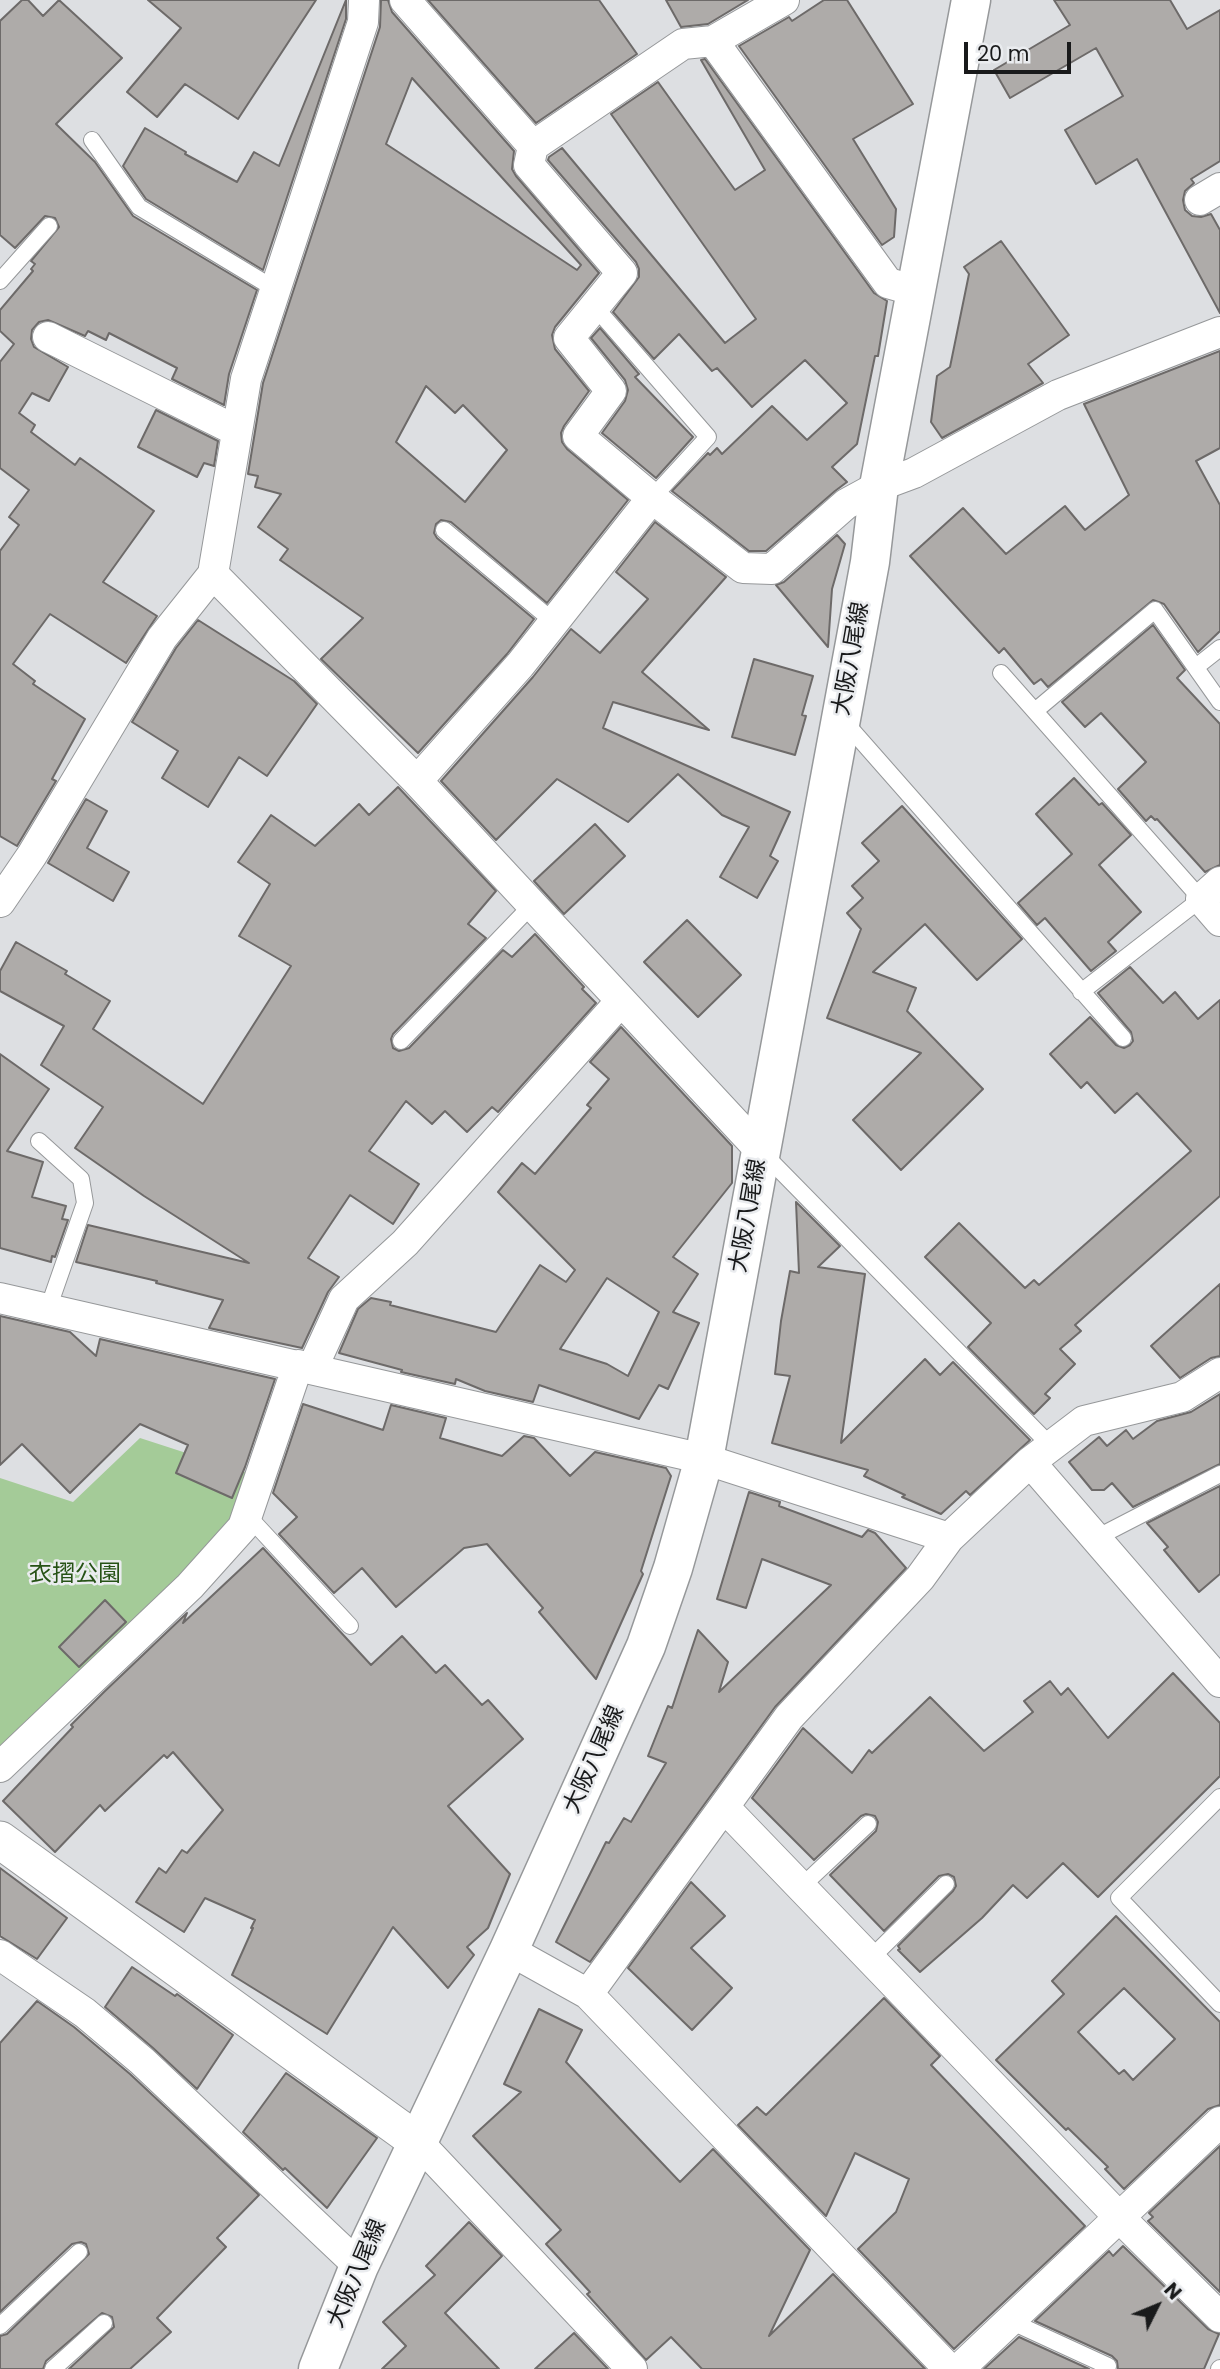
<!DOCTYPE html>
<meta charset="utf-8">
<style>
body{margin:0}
#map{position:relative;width:1220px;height:2369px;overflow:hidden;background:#dddfe2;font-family:Poppins,sans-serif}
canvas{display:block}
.north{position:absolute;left:1122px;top:2271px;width:70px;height:70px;-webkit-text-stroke:5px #eaecef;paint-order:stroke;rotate:47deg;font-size:19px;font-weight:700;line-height:28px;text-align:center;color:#191a1b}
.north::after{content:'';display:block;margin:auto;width:24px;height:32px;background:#191a1b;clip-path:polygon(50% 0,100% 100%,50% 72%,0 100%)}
.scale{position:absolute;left:964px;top:42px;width:107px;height:32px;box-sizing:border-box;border:4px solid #191a1b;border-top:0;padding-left:9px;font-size:21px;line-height:24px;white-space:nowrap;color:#191a1b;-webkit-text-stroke:5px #eaecef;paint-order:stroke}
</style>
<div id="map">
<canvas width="1220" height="2369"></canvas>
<div class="north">N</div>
<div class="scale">20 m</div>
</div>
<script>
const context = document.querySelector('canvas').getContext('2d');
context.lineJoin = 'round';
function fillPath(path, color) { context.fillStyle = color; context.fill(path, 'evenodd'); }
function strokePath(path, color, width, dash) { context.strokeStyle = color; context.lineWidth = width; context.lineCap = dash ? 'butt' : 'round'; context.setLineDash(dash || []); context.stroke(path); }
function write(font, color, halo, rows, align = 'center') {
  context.font = font + ' Poppins,"Noto Sans JP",sans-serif'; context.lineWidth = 5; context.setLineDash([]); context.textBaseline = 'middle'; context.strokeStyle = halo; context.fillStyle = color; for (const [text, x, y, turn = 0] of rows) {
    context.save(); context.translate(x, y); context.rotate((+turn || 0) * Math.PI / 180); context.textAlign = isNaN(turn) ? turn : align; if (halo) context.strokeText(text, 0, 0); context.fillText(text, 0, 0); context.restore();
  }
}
const green = new Path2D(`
 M140,1438L251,1474L236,1520L0,1754V1478L73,1502Z`);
const building = new Path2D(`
 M22,0H28L43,16L59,0L122,58L56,124L95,162L133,216L257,290L229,374L224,405L172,379L177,368L109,333L106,340L88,331L85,336L48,320L39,322L32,330L31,339L34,347L68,367L49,401L32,393L19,413L35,425L31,432L75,465L80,458L154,511L103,582L157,616L126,663L50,614L13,664L35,681L33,684L85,719L52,779L56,781L17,846L0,836V551L19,525L9,517L29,490L0,468V362L14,344L0,331V310L33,271L31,269L35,264L31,261L59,227L55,218L45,216L15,248L0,235V21Z
 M148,0H316L238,119L185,84L157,117L127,92L181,28Z
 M346,0V19L263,270L146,199L123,166L145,128L186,152L185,154L237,182L254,152L279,166Z
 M381,0H388L392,12L514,151L512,169L516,176L599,273L555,327L552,335L555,349L589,391L564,426L561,433L562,442L567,449L628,500L547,603L451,522L441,520L436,524L434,533L437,538L534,619L507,654L418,753L321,659L363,618L280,560L288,549L258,527L281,494L255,487L258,476L248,474L263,383L380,27ZM412,78L581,265L577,270L386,144ZM426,386L455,413L463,405L507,450L465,502L396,442Z
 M428,0H599L637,54L536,123Z
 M666,0H748L708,24L681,27Z
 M824,0H847L913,104L853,139L896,209L894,237L882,245L739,46L789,17L792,21Z
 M1054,0H1170L1187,29L1220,10V161L1191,179L1194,183L1185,191L1183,200L1185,210L1192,216L1201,217L1211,214L1220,230V313L1137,159L1096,184L1065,130L1123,96L1096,48L1010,98L994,70L1070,25Z
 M705,59L874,293L887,301L878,356H875L857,444L832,467L847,482L835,491L766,551H749L672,491L708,453L710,455L717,448L722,454L772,406L807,440L847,403L805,360L752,407L717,368L712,371L679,334L654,359L613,312L639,277V269L636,262L548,160L549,157L562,148L725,343L756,319L611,114L658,82L735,190L765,170L701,60Z
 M1001,241L1069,335L1028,364L1043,383L942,438L931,422L937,376L950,367L969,274L964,267Z
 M600,328L639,374L635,377L693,437L656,478L602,433L625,401L628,390L625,380L591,338Z
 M1220,351V448L1196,461L1220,505V631L1198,652L1164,604L1153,600L1048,687L1041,679L1034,684L1004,648L999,653L910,556L963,508L1006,554L1065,506L1085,530L1129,495L1084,404Z
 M156,410L218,441L214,466L204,463L197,477L138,447Z
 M655,522L726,577L642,672L709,730L613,702L603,728L790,812L770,856L778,861L757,898L720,877L749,827L722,815L678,774L628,822L557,779L496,840L441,781L533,677L571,629L600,653L648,599L616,572Z
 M837,535L845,544L832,589L828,647L776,585L784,582Z
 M198,620L294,681L317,704L267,776L239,757L208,807L162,778L178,751L132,722L176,648Z
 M1153,625L1185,670L1177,678L1220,724V865L1205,872L1157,819L1155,820L1151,816L1146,821L1118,789L1146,762L1101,713L1085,727L1062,702Z
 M754,659L813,676L802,715L806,716L795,755L732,737Z
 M1074,778L1099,805L1102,803L1131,835L1099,865L1141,912L1108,942L1116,951L1091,971L1045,918L1037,925L1018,903L1072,854L1036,814Z
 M398,787L496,891L468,924L486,938L393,1034L391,1039L393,1048L399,1051L409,1048L503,950L512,957L535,934L584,987L582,989L596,1003L498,1112L492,1107L467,1132L445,1111L432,1124L406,1101L369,1151L419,1184L393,1224L350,1195L308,1258L339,1277L328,1292L302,1348L209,1328L223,1300L156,1283L157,1281L76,1262L88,1225L249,1263L144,1196L75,1148L103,1107L41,1065L64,1026L0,991V971L16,942L67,971L65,974L110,1001L93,1029L203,1104L291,966L239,936L270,884L238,862L271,815L315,846L359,804L369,815Z
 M86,799L107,811L87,848L129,872L113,901L48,863Z
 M902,806L1022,939L977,980L925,924L873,972L916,988L907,1011L983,1089L901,1170L853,1120L921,1053L827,1018L861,929L847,913L863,898L852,886L879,861L862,843Z
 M595,824L625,856L564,914L534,881Z
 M687,920L741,975L698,1017L644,962Z
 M1130,967L1163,1003L1175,992L1198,1019L1220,1000V1196L1075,1325L1081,1331L1060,1349L1075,1364L1045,1394L1050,1398L1034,1414L968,1347L991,1323L925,1257L959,1223L1025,1288L1034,1280L1039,1285L1191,1151L1137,1093L1115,1113L1087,1082L1081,1088L1050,1054L1090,1017L1116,1045L1124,1048L1130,1045L1133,1041L1131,1032L1098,993Z
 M621,1027L732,1146V1183L673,1257L698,1274L673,1312L699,1323L668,1389L659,1385L639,1419L539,1385L533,1402L485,1391L456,1379L455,1384L401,1372L402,1370L339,1353L358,1309L371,1298L391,1302L390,1305L496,1332L540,1265L566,1282L575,1270L498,1192L522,1163L535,1174L591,1108L587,1105L609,1079L590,1062ZM607,1278L659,1312L628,1376L607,1364L560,1349Z
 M0,1054L49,1089L7,1151L43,1162L32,1197L66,1206L62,1219L68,1220L55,1257L52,1256L51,1262L0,1248Z
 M796,1202L840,1246L818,1267L865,1274L841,1443L925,1359L940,1375L953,1362L1030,1440L970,1495L966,1491L941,1514L902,1497L905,1495L864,1476L868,1470L772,1443L790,1376L775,1374L781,1321L790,1271L799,1273Z
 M1220,1284V1356L1211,1358L1180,1378L1151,1346Z
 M0,1316L70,1332L96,1356L100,1339L275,1379L245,1467L232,1498L176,1473L188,1445L140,1424L70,1493L22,1444L0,1465Z
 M1220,1394V1464L1133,1507L1112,1483L1104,1490H1092L1069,1462L1099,1437L1107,1446L1126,1430L1133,1439L1157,1421L1191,1412Z
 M303,1404L383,1430L391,1405L446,1418L440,1438L502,1456L524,1436L534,1438L570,1476L595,1452L666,1468L671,1476L641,1571L643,1574L596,1679L539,1612L543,1608L487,1544L464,1548L396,1607L362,1568L334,1593L279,1534L297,1517L273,1493Z
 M1220,1486V1574L1199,1592L1164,1550L1168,1547L1147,1523Z
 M749,1492L780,1502L779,1506L862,1537L868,1530L875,1533L906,1568L775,1707L590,1962L556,1942L606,1842L609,1843L624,1818L631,1822L666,1763L648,1756L668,1706L672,1708L698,1630L728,1662L719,1692L831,1585L762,1559L746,1608L717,1599Z
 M263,1548L371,1665L402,1636L436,1673L445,1665L482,1705L488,1700L523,1739L448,1806L510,1874L488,1928L467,1947L474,1955L448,1988L393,1927L327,2034L232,1975L253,1928H251L255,1920L205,1898L184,1932L136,1902L159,1868L166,1873L182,1850L187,1853L223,1810L173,1752L167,1758L164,1755L105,1811L100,1805L55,1852L3,1801L73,1727L71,1725L104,1692L187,1613L183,1623Z
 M105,1600L126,1622L79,1667L59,1647Z
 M1173,1673L1220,1723V1776L1098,1897L1063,1863L1027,1898L1013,1885L982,1918L920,1972L898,1950L900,1949L898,1946L953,1891L956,1886L954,1877L948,1874L939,1876L884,1931L830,1875L876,1831L878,1822L875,1816L866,1814L861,1816L814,1860L752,1798L803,1728L852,1773L869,1750L872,1753L930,1697L984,1751L1033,1712L1024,1701L1050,1681L1061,1695L1068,1688L1108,1738Z
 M0,1868L67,1918L37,1959L0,1936Z
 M691,1882L725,1916L691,1948L732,1988L692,2030L628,1968Z
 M1116,1916L1220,2022V2105L1208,2109L1124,2189L1105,2169L1108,2167L1068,2128L1066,2130L996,2060L1064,1994L1052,1981ZM1124,1988L1175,2039L1133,2080L1124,2070L1119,2074L1078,2032Z
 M132,1967L175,1996L177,1994L233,2035L197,2089L153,2048L105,2007Z
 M884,1998L940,2056L931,2065L1085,2226L954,2349L858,2249L896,2212L909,2179L855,2153L826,2216L738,2125L757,2107L766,2115Z
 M37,2001L74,2027L130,2074L259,2195L217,2238L226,2247L157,2318L171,2332L130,2369H69L114,2327L112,2317L102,2313L46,2361L43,2369H0V2336L7,2334L89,2254L86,2244L81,2242L72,2244L0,2312V2043Z
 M539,2009L582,2030L566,2062L680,2182L713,2149L810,2250L769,2336L833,2274L925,2369H702L671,2337L646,2360L587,2294L590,2292L546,2244L561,2230L473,2136L521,2092L504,2084Z
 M286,2073L377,2138L327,2208L285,2168L283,2170L243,2132Z
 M1220,2146V2292L1148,2221L1153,2217L1149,2213Z
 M469,2222L502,2256L445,2313L499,2369H382L406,2346L383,2322L435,2275L426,2266Z
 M1123,2246L1208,2329L1219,2334L1204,2369H1118L1117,2361L1112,2356L1035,2321L1109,2251L1113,2256Z
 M574,2333L608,2369H535Z
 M1019,2337L1089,2369H984Z`);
const service = new Path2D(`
 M92,140L139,207L275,289
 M0,281L49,226
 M595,307L708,437L652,498
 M444,530L554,622
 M1196,667L1220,648
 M1001,673L1201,899L1081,992
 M1035,711L1155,610L1220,702
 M843,720L1123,1038
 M401,1041L532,905
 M39,1141L81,1179L85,1203L48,1309
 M763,1153L1051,1446
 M247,1515L350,1626
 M1096,1538L1220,1474
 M1220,1797L1119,1898L1220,2004
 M801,1887L868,1824
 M870,1959L946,1884
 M1010,2321L1108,2366
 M0,2326L79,2252
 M53,2369L104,2323
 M1219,2369L1220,2368`);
const minor = new Path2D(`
 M405,0L533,146
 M713,41L888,283L916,291
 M1200,200L1220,188
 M48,337L237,431
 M652,498L743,568L772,569L846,504L879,486L914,473L1058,395L1220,332
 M213,574L417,781L761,1151
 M417,781L520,665L652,498L578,436L611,391L569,338L622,273L529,165L533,146L683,44L713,41L784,0
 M1220,882L1201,899L1220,921
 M0,902L32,855L162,638L213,574L246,379L363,22L364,0
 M0,1298L704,1459L949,1538L1030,1462L1084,1421L1182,1397L1220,1373
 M312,1369L344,1299L405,1243L621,1001
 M1030,1462L1220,1682
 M0,1767L190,1586L243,1527L298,1365
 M724,1807L1119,2217L1220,2317
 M509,1950L588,1994L949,2369
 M0,1955L85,2013L142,2061L359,2266
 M588,1994L789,1717L920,1578L949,1538
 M418,2142L632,2369
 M959,2369L1220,2122`);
const tertiary = new Path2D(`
 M0,1840L418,2142`);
const secondary = new Path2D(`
 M318,2369L359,2266L509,1950L646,1646L673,1568L704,1459L870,562L879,486L971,0`);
const streetNames = [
 ["大阪八尾線",852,659,-80],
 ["大阪八尾線",749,1216,-80],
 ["大阪八尾線",595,1760,-66],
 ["大阪八尾線",358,2274,-67]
];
const parkNames = [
 ["衣摺公園",75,1575]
];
fillPath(green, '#a4cb98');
fillPath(building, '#aeaba9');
strokePath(building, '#6d6a69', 2);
strokePath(service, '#96989a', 18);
strokePath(minor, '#96989a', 32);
strokePath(tertiary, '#96989a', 39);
strokePath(secondary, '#96989a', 41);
strokePath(service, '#fff', 16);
strokePath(minor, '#fff', 30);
strokePath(tertiary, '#fff', 37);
strokePath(secondary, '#fff', 38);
write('23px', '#191a1b', '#eaecef', streetNames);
write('23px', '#265216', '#eaecef', parkNames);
</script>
